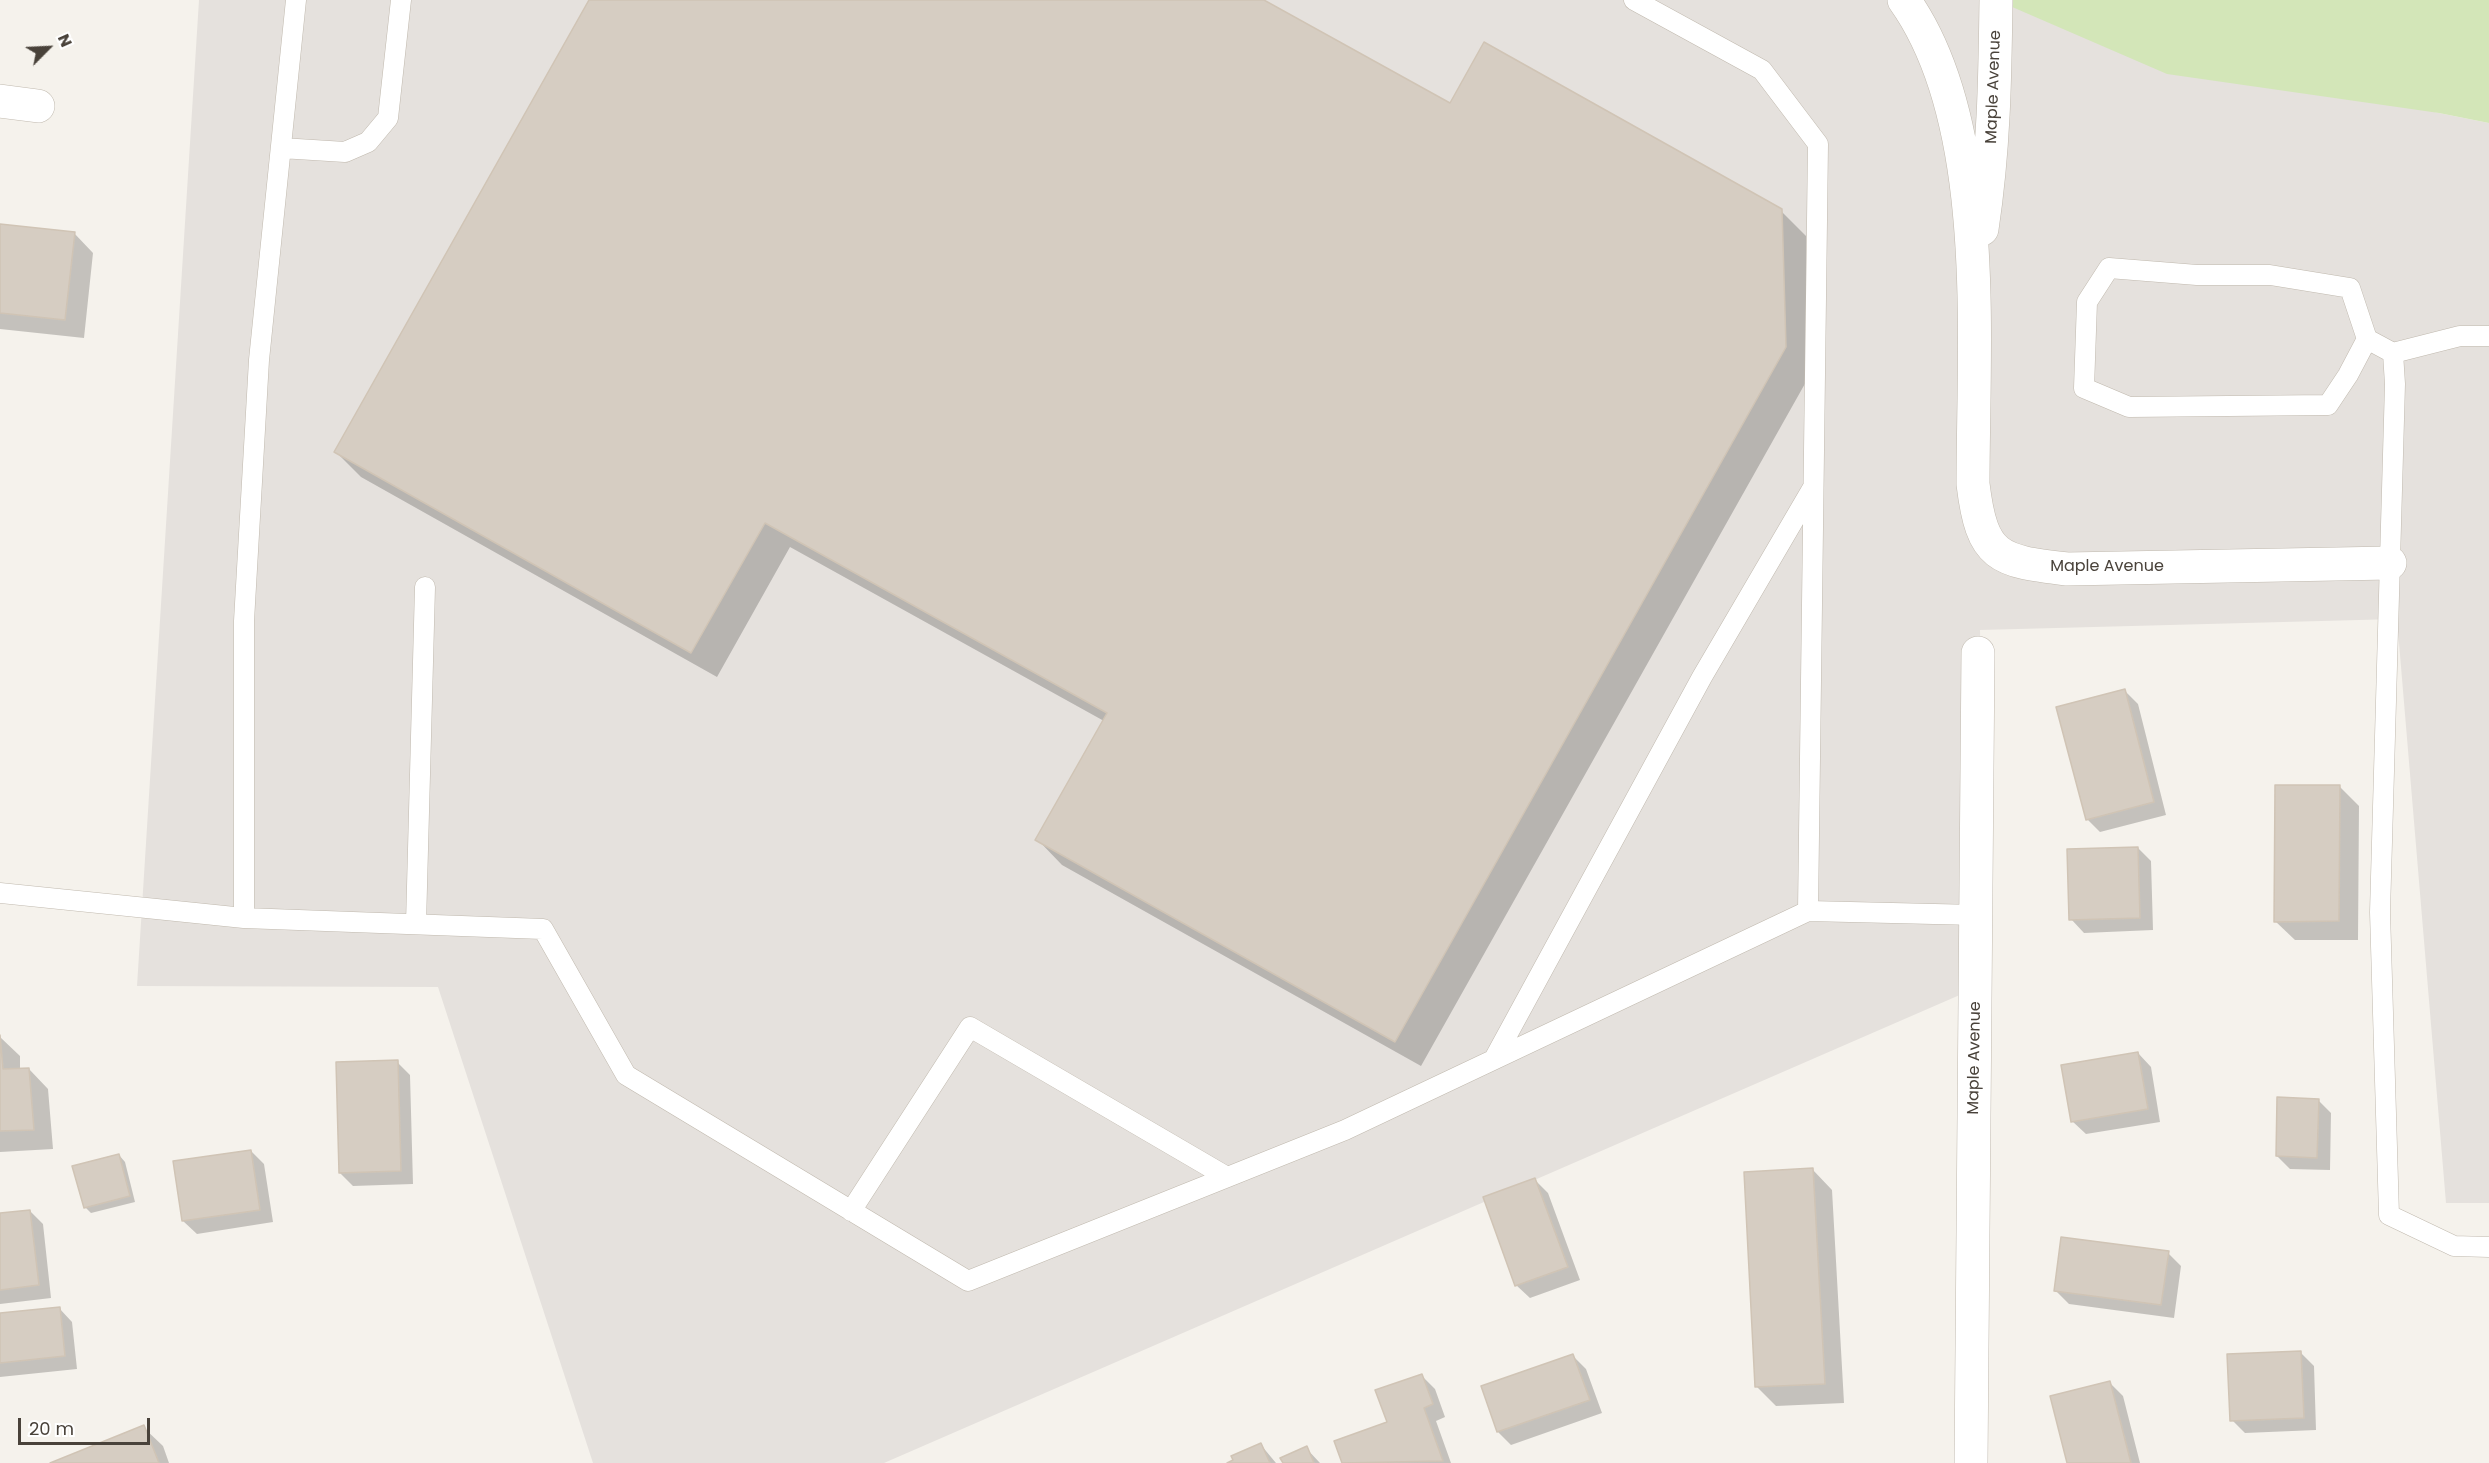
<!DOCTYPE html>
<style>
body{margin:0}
#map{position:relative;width:2489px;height:1463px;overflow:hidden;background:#f5f2ec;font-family:Poppins,sans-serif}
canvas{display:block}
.north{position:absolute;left:18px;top:18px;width:60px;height:60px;-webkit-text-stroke:4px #fff;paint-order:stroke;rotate:66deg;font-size:16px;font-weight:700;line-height:24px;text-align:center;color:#49423a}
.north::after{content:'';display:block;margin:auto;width:21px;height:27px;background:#49423a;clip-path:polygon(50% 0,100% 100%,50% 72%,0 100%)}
.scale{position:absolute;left:18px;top:1418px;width:132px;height:27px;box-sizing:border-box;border:3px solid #49423a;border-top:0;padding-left:8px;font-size:18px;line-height:21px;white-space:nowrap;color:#49423a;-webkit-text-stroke:4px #fff;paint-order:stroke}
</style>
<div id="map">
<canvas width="2489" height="1463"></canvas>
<div class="north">N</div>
<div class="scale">20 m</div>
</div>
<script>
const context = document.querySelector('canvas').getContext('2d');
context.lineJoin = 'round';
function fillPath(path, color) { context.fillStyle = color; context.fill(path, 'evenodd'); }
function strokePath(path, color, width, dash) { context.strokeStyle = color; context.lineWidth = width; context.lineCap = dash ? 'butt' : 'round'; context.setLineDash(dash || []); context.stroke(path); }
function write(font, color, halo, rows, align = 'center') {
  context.font = font + ' Poppins,sans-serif'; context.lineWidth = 4.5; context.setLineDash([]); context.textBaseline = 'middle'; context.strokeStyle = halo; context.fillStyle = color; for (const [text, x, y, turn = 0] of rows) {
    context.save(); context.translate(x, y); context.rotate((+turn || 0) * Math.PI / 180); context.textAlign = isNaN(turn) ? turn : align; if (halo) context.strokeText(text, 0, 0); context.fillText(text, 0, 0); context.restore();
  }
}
const industrial = new Path2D(`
 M199,0H1996L2439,113L2489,123V1203H2446L2397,619L1980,630L1985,984L884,1463H593L438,987L137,986Z`);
const green = new Path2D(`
 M1996,0H2489V123L2439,113L2167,74Z`);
const shadow = new Path2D(`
 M590,0H1261L1450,105L1781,211L1806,236L1811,373L1421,1066L1062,865L1037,839L1104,721L790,547L717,677L361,477L336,452Z
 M0,226L74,233L93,253L84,338L0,329Z
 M2125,691L2138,704L2166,815L2100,832L2087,819Z
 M2339,786L2359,806L2358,940H2295L2275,921Z
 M2138,848L2151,861L2153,930L2084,933L2071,919Z
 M0,1037L20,1056V1070L29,1069L48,1089L53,1149L0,1152Z
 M2138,1053L2151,1067L2160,1122L2086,1134L2072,1121Z
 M397,1062L410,1075L413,1184L353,1186L340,1173Z
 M2318,1100L2331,1113L2330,1170L2290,1169L2277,1156Z
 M251,1151L264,1164L273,1222L197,1234L183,1221Z
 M119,1155L125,1162L135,1202L91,1213L85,1207Z
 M1813,1170L1832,1190L1844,1403L1776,1406L1757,1387Z
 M1535,1180L1548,1193L1580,1280L1530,1298L1516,1285Z
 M30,1211L43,1224L51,1298L0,1304V1215Z
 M2168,1253L2181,1266L2174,1318L2069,1304L2056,1291Z
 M59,1308L72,1322L77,1369L0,1377V1315Z
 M2301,1353L2314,1366L2316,1430L2245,1433L2232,1420Z
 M1573,1356L1586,1369L1602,1413L1511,1445L1498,1432L1483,1387Z
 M1422,1376L1435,1389L1445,1417L1436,1421L1451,1463H1343L1336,1442L1389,1423Z
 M2110,1383L2123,1396L2140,1463H2069Z
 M143,1427L163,1446L169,1463H54Z
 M1261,1445L1276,1463H1231Z
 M1306,1448L1320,1463H1284Z`);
const building = new Path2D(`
 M589,0H1264L1450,103L1484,42L1782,209L1786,347L1395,1042L1035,840L1107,713L765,523L691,653L334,452Z
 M0,224L75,232L65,320L0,313Z
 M2125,689L2154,802L2086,820L2056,707Z
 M2275,785H2340L2339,921L2274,922Z
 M2138,847L2140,918L2069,920L2067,849Z
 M0,1035L3,1069L29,1068L34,1130L0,1131Z
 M2138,1052L2148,1109L2071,1122L2061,1065Z
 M398,1060L401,1171L339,1173L336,1062Z
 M2277,1097L2319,1099L2317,1158L2276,1156Z
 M251,1150L260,1210L182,1221L173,1161Z
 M119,1154L130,1196L84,1208L72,1166Z
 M1813,1168L1825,1384L1755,1387L1744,1172Z
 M1535,1178L1568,1267L1515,1286L1483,1197Z
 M30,1210L39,1285L0,1290V1213Z
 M2061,1237L2169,1251L2161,1305L2054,1291Z
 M60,1307L65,1356L0,1363V1313Z
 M2301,1351L2304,1418L2230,1421L2227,1354Z
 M1573,1354L1590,1400L1497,1432L1481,1386Z
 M1422,1374L1433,1404L1424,1408L1443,1461L1342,1463L1334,1441L1387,1422L1375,1390Z
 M2110,1381L2131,1463H2067L2050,1396Z
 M144,1425L159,1463H50Z
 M1261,1443L1270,1463H1227L1233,1460L1231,1456Z
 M1307,1446L1314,1463H1283L1280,1458Z`);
const lane = new Path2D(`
 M1634,0L1762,70L1818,144L1808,911L1976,915
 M281,148L345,152L368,142L388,118L401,0
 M2489,336H2460L2393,353L2395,384L2380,912L2389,1215L2454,1246L2489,1247
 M2367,339L2348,375L2328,405L2129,407L2084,388L2087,302L2109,268L2197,275H2270L2350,288L2367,339L2393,353
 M0,893L244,918V621L259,360L296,0
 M244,918L543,929L626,1075L968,1281L1345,1130L1808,911
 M416,924L425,587
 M1494,1059L1702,677L1812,489
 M851,1211L970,1027L1227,1177`);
const street = new Path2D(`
 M1904,0C1991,122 1973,340 1973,484C1982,558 1998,561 2067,569L2390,563
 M0,101L38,106
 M1982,229C1994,150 1995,79 1996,0
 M1971,1463L1978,653`);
const streetNames = [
 ["Maple Avenue",1994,87,-88],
 ["Maple Avenue",2107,567],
 ["Maple Avenue",1975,1058,-89]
];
fillPath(industrial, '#e5e1dd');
fillPath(green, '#d3e6b8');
fillPath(shadow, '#0003');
fillPath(building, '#d6cdc2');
strokePath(building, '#d0c4b5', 1.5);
strokePath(lane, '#c0b9ae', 21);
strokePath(street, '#c0b9ae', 34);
strokePath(lane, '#fff', 20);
strokePath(street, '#fff', 33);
write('16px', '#49423a', '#fff', streetNames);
</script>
